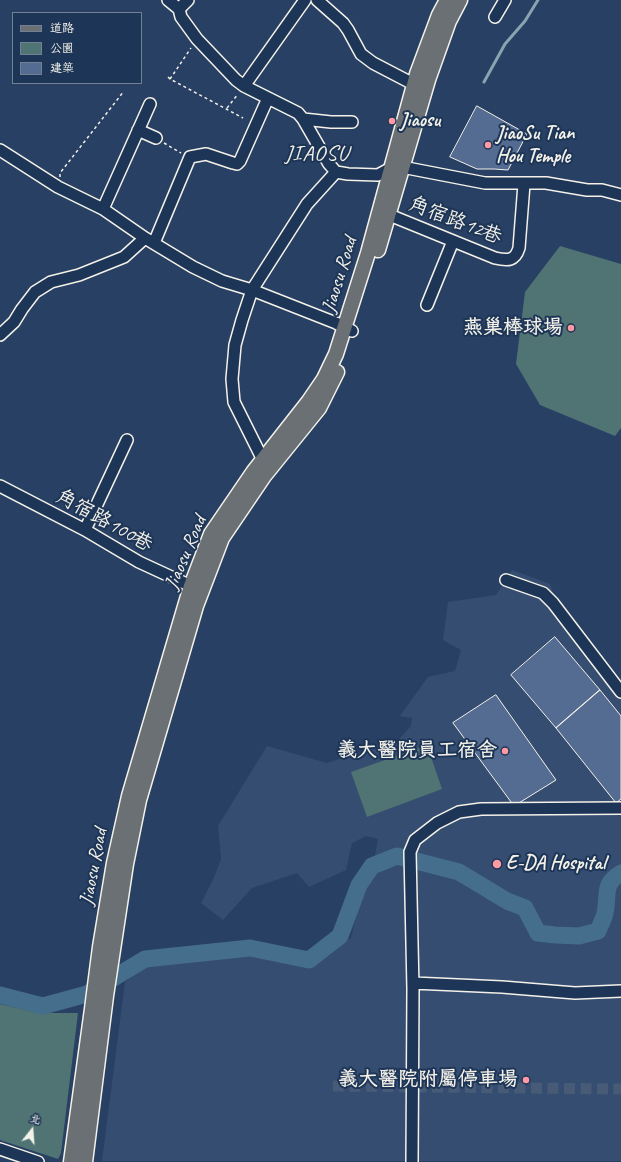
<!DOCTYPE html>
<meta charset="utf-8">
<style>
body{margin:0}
#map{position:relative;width:621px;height:1162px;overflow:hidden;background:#284063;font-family:Caveat,"LXGW WenKai TC",sans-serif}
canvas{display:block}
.legend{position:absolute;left:12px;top:12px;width:130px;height:72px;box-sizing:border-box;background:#1d3557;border:1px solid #738091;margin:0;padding:5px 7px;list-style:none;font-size:12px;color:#f4f1e8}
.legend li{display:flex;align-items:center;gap:8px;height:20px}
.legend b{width:20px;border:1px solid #738091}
.north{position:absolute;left:12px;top:1110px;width:40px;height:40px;-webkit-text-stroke:3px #1d3557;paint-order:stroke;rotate:17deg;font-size:11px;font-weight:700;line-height:16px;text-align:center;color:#f4f1e8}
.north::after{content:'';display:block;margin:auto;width:14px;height:18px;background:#f4f1e8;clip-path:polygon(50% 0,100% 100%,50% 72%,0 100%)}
</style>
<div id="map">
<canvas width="621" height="1162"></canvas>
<ul class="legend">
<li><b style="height:5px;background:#6a7074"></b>道路</li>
<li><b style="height:11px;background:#507373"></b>公園</li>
<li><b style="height:11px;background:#546b92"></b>建築</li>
</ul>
<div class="north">北</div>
</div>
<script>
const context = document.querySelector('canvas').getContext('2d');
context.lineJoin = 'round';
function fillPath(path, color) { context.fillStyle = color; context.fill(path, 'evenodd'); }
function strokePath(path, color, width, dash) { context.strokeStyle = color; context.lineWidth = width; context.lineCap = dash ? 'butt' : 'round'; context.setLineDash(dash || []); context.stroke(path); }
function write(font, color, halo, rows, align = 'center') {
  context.font = font + ' Caveat,"LXGW WenKai TC",sans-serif'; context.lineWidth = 4; context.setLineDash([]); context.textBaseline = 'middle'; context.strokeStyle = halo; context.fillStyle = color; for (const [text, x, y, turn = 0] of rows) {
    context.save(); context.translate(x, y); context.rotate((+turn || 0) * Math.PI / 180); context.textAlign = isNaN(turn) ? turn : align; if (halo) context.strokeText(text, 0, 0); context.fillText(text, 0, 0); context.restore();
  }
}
const built = new Path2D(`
 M512,570L550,584L556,602L621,684V1161H102L125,982L154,960L247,956L307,967L351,938L360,897L371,878L378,839L366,836L352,843L346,870L309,887L297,873L252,888L223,920L201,903L213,880L221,859L218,826L267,746L327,763L399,739L411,726L412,718L400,716L428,677L455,671L461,650L443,640L448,602L496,595Z`);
const green = new Path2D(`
 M560,246L621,264V428L615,436L540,405L516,364L525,292Z
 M427,745L442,789L367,817L351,772Z
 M0,1004L39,1013H78L61,1153L58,1159L0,1140Z`);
const stream = new Path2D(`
 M484,82L505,44L525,21L538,0`);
const river = new Path2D(`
 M0,995L43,1006L87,994L145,959L250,948L309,960L340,936L359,885L372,866L397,856L459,872L507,901L525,908L538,933L555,935L579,936L598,931C600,925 604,919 605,913C609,895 602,884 621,873`);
const building = new Path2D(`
 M477,106L527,134L508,170L494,169H477L450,157Z
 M555,637L600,690L556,728L511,675Z
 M600,690L621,716V799L616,803L556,728Z
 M496,695L556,780L514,806L453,723Z`);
const minorTunnel = new Path2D(`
 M333,1086L621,1089`);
const path = new Path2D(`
 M168,77L170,79L243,118
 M170,79L191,48
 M227,108L238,94
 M164,143L181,153
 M60,177V173L124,91`);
const minor = new Path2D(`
 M168,0L179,9L181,17L197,39L236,80L244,86L298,113L303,119L329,164L336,172L348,174L378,175L391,168L402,167L485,183H546L587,190H602L621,195
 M317,0L343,23L348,30L361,54L373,63L421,88
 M179,9L188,0
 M495,17L505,0
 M244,86L305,0
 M303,119L331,122H352
 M138,130L156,138
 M0,150L58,187L103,209L145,238L193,267L222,281L252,290L336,323L352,331
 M103,209L150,104
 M382,212L495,258C508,261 515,261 519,248L524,184
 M154,243L190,157L206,154L233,163L237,164L240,161L268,98
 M427,305L453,241
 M0,335L14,322L22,309L35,292L51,282L79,275L124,257L145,238
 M268,465L263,460L234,402L232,379L235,345L242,320L252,290L307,204L336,172
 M0,486L85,530L139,562L191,586
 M85,530L127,440
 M506,580L543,593L553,603L621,692
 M413,983L502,987L575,993L621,991
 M0,1149L38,1162
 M412,1162L413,989L410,852L415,840L437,823L459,812L481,809L621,808`);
const major = new Path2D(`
 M378,250L428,80L449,21L460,0
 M71,1162L92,1009L100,947L114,863L129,796L191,586L211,534L254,471L309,401L324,379L336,354L368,253L417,74L439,15L447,0
 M85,1162L106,996L126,864L139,800L196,606L222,538L264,476L319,408L337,372`);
const markers = [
 [392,121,4,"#ff9aa2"],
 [488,145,4,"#ff9aa2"],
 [571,328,4,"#ff9aa2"],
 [505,751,4,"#ff9aa2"],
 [497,864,5,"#ff9aa2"],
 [526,1080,4,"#ff9aa2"]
];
const poiNames = [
 ["Jiaosu",400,121],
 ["JiaoSu Tian",496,134],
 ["Hou Temple",496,157],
 ["燕巢棒球場",563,328,"right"],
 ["義大醫院員工宿舍",497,751,"right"],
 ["E-DA Hospital",506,864],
 ["義大醫院附屬停車場",518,1080,"right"]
];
const streetNames = [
 ["角宿路12巷",455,221,21],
 ["Jiaosu Road",340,275,-73],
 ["角宿路100巷",104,521,29],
 ["Jiaosu Road",186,553,-67],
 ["Jiaosu Road",94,867,-79]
];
const quarterNames = [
 ["JIAOSU",317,154]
];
fillPath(built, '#354d71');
fillPath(green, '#507373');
strokePath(stream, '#8ba2b1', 3);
strokePath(river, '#456d8c', 17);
fillPath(building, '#546b92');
strokePath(building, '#f4f1e8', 1);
strokePath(minorTunnel, '#475b77', 11, [11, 5.5]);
strokePath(minor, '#f4f1e8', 14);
strokePath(major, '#f4f1e8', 17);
strokePath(path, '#f4f1e8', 1.5, [3, 3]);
strokePath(minor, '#1d3557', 11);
strokePath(major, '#6a7074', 14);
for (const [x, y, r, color] of markers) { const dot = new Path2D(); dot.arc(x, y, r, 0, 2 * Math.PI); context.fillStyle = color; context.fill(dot); strokePath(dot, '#1d3557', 1.5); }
write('bold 20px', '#f4f1e8', '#1d3557', poiNames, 'left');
write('20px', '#f4f1e8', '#1d3557', streetNames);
context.letterSpacing = '1px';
write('22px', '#f4f1e8', '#1d3557', quarterNames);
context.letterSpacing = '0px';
</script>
